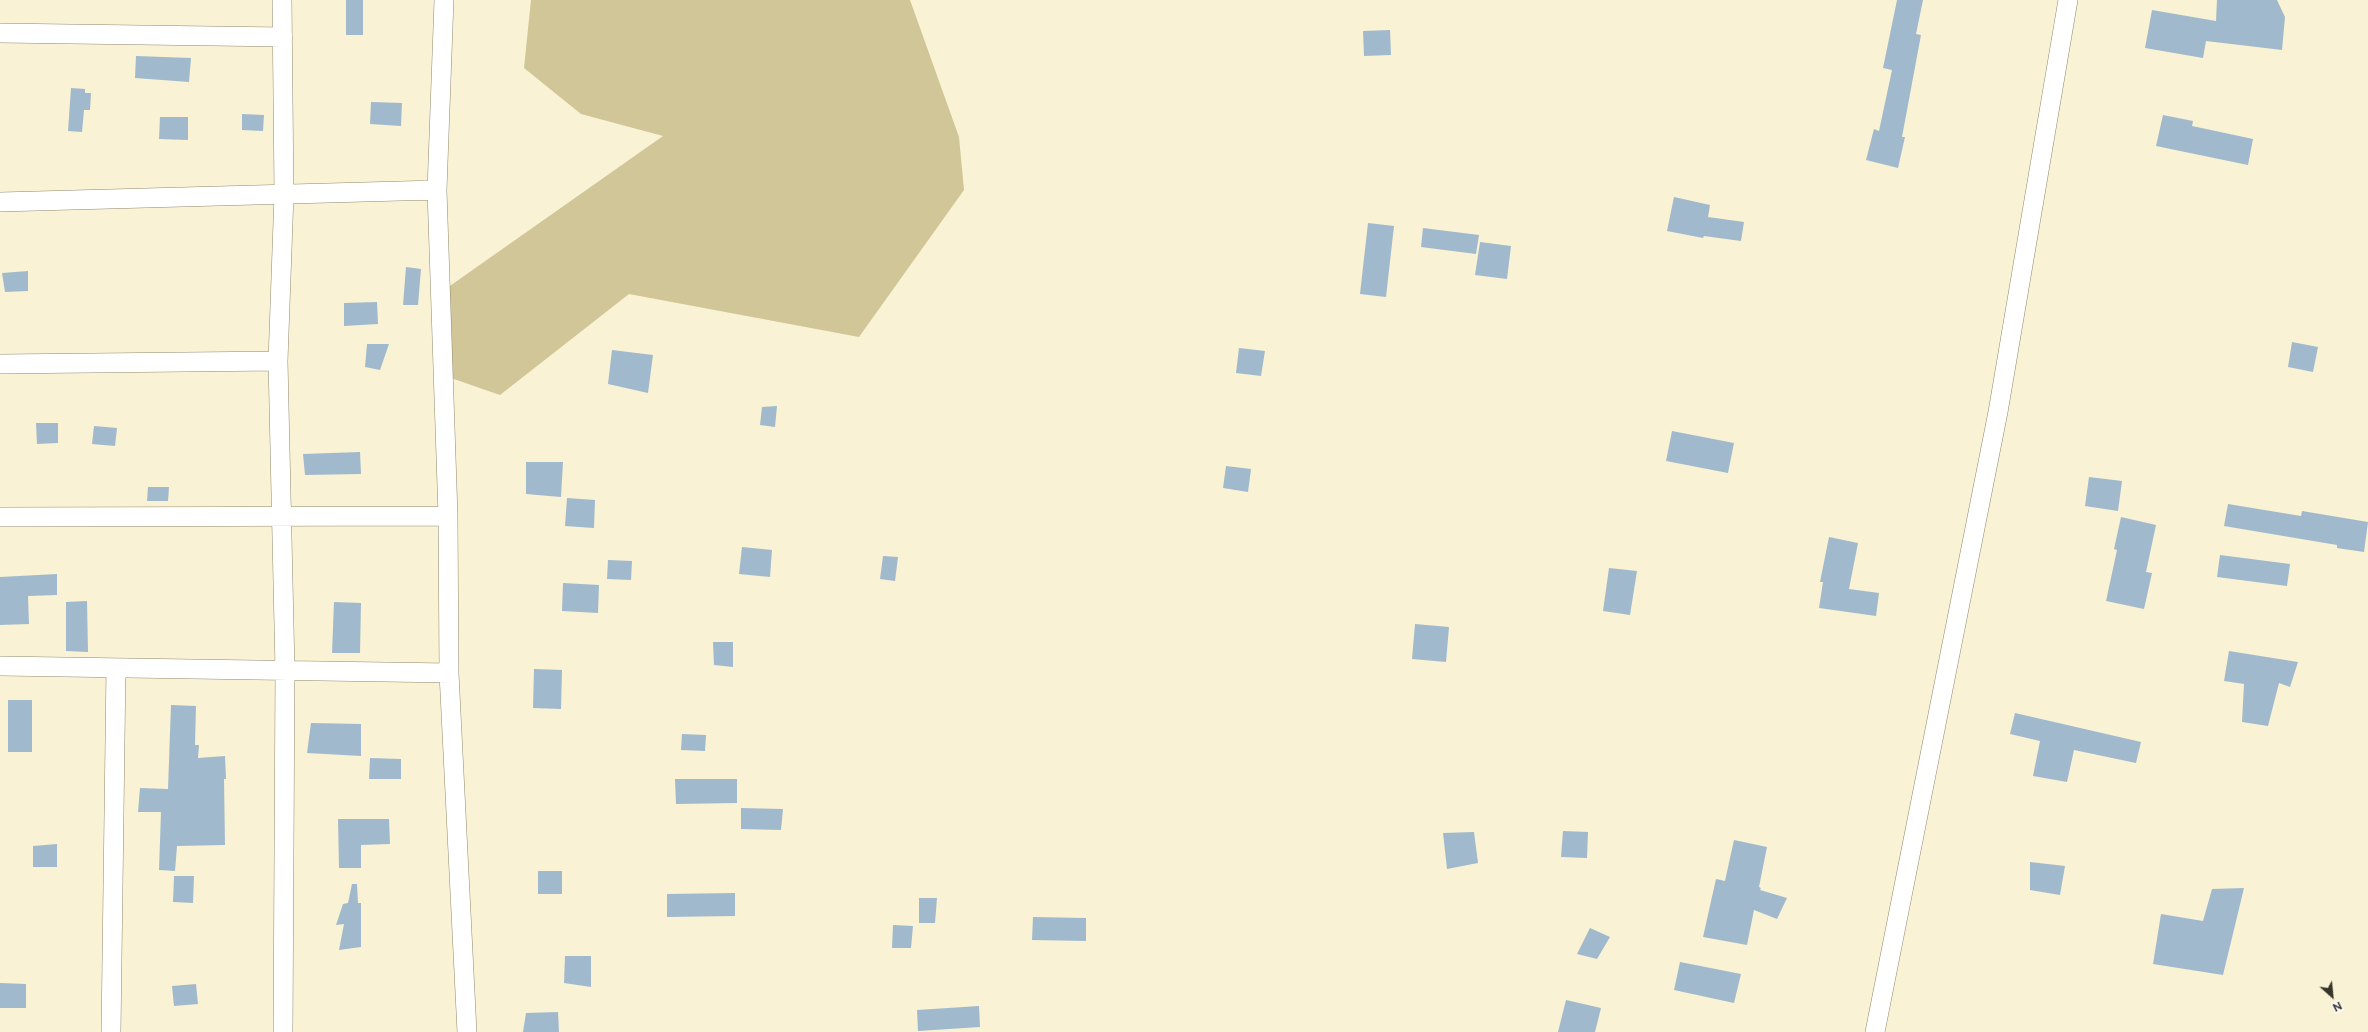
<!DOCTYPE html>
<style>
body{margin:0}
#map{position:relative;width:2368px;height:1032px;overflow:hidden;background:#f9f2d4;font-family:"Public Sans",sans-serif}
canvas{display:block}
.north{position:absolute;left:2312px;top:976px;width:40px;height:40px;-webkit-text-stroke:3px #fefefe;paint-order:stroke;rotate:153deg;font-size:11px;font-weight:700;line-height:16px;text-align:center;color:#373529}
.north::after{content:'';display:block;margin:auto;width:14px;height:18px;background:#373529;clip-path:polygon(50% 0,100% 100%,50% 72%,0 100%)}
</style>
<div id="map">
<canvas width="2368" height="1032"></canvas>
<div class="north">N</div>
</div>
<script>
const context = document.querySelector('canvas').getContext('2d');
context.lineJoin = 'round';
function fillPath(path, color) { context.fillStyle = color; context.fill(path, 'evenodd'); }
function strokePath(path, color, width, dash) { context.strokeStyle = color; context.lineWidth = width; context.lineCap = dash ? 'butt' : 'round'; context.setLineDash(dash || []); context.stroke(path); }
const green = new Path2D(`
 M531,0H910L959,137L964,190L859,337L629,294L500,395L448,377L447,288L663,136L581,114L524,68Z`);
const building = new Path2D(`
 M346,0H363V35H346Z
 M1897,0H1923L1916,34L1921,35L1902,137H1905L1898,168L1866,160L1874,129L1879,131L1892,70L1883,68Z
 M2217,0H2277L2285,17L2282,50L2206,41L2203,58L2145,48L2152,10L2216,21Z
 M1390,30L1391,55L1364,56L1363,31Z
 M136,56L191,58L189,82L135,78Z
 M71,88L85,89V93H91L90,110H84L82,132L68,131Z
 M371,102L402,103L401,126L370,124Z
 M242,114L264,115L263,131L242,130Z
 M2163,115L2193,121L2192,126L2253,139L2248,165L2156,146Z
 M160,117H188V140L159,139Z
 M1674,197L1710,205L1708,217L1744,222L1741,241L1704,236L1703,238L1667,231Z
 M1368,223L1394,226L1386,297L1360,294Z
 M1423,228L1479,235L1476,254L1421,247Z
 M1480,242L1511,246L1507,279L1475,275Z
 M406,267L421,269L418,305H403Z
 M28,271V291L5,292L2,273Z
 M377,302L378,324L344,326V303Z
 M2292,342L2318,347L2313,372L2288,367Z
 M367,344H389L380,370L365,367Z
 M1239,348L1265,351L1261,376L1236,373Z
 M612,350L653,355L648,393L608,384Z
 M777,406L775,427L760,425L762,407Z
 M36,423H58V443L37,444Z
 M94,426L117,428L115,446L92,444Z
 M1672,431L1734,443L1728,473L1666,461Z
 M360,452L361,474L305,475L303,454Z
 M526,462H563L561,497L526,494Z
 M1226,466L1251,469L1248,492L1223,488Z
 M2089,477L2122,481L2118,511L2085,506Z
 M148,487H169L168,501H147Z
 M567,498L595,500L594,528L565,526Z
 M2228,504L2301,516L2302,511L2368,522L2364,552L2337,548V545L2224,526Z
 M2121,517L2156,525L2146,572L2152,573L2144,609L2106,601L2117,550L2114,549Z
 M1829,537L1858,543L1849,589L1879,593L1876,616L1819,608L1823,582H1820Z
 M742,547L772,550L770,577L739,574Z
 M2220,555L2290,564L2287,586L2217,577Z
 M883,556L898,557L895,581L880,579Z
 M608,560L632,561L631,580L607,579Z
 M1609,568L1637,571L1630,615L1603,611Z
 M57,574V595L28,596L29,624L0,625V577Z
 M563,583L599,585L598,613L562,611Z
 M87,601L88,652L66,651V602Z
 M334,602L361,603L360,653H332Z
 M1415,624L1449,627L1446,662L1412,659Z
 M713,642H733V667L714,665Z
 M2229,651L2298,662L2290,687L2279,683L2268,726L2242,722L2244,684L2224,681Z
 M534,669L562,670L561,709L533,708Z
 M8,700H32V752H8Z
 M171,705L196,706L195,745H199L198,758L225,756L226,779H224L225,845L177,846L175,871L159,870L161,812H138L140,788L168,789Z
 M2015,713L2141,742L2136,763L2074,750L2067,782L2033,776L2040,741L2010,734Z
 M311,723L361,724V756L307,753Z
 M682,734L706,735L705,751L681,750Z
 M370,758L401,759V779H369Z
 M675,779H737V803L676,804Z
 M741,808L783,809L781,830L741,829Z
 M338,819H389L390,844L361,845V868H339Z
 M1563,831L1588,832L1587,858L1561,857Z
 M1474,832L1478,863L1447,869L1443,833Z
 M1734,840L1767,847L1759,887L1761,888L1760,890L1787,898L1777,919L1754,910L1747,945L1703,937L1716,879L1725,881Z
 M57,844V867H33V846Z
 M2030,862L2065,866L2060,895L2030,890Z
 M538,871H562V894H538Z
 M174,876H194L193,903L173,902Z
 M352,884H357L358,903H361V947L339,950L344,924L336,925L343,904L348,903Z
 M2244,888L2223,975L2153,964L2161,914L2203,921L2212,889Z
 M735,893V916L667,917V894Z
 M919,898H937L935,923H919Z
 M1033,917L1086,918V941L1032,940Z
 M893,925L913,926L911,948H892Z
 M1590,928L1610,937L1597,959L1577,954Z
 M565,956H591V987L564,983Z
 M1680,962L1741,974L1734,1003L1674,990Z
 M0,983L26,984V1008H0Z
 M196,984L198,1004L174,1006L172,986Z
 M1566,1000L1601,1008L1595,1032H1558Z
 M979,1006L980,1027L918,1031L917,1010Z
 M558,1012L559,1032H523L526,1013Z`);
const minor = new Path2D(`
 M282,0L284,194L278,361L285,670L283,1032
 M444,0L437,190L448,516L449,673L467,1032
 M0,33L283,37
 M0,202L437,190
 M0,364L278,361
 M0,517L448,516
 M0,666L449,673
 M111,1032L116,668
 M1875,1032L1998,412L2068,0`);
fillPath(green, '#d1c697');
fillPath(building, '#a1b9cd');
strokePath(minor, '#918a6f', 20);
strokePath(minor, '#fff', 19);
</script>
